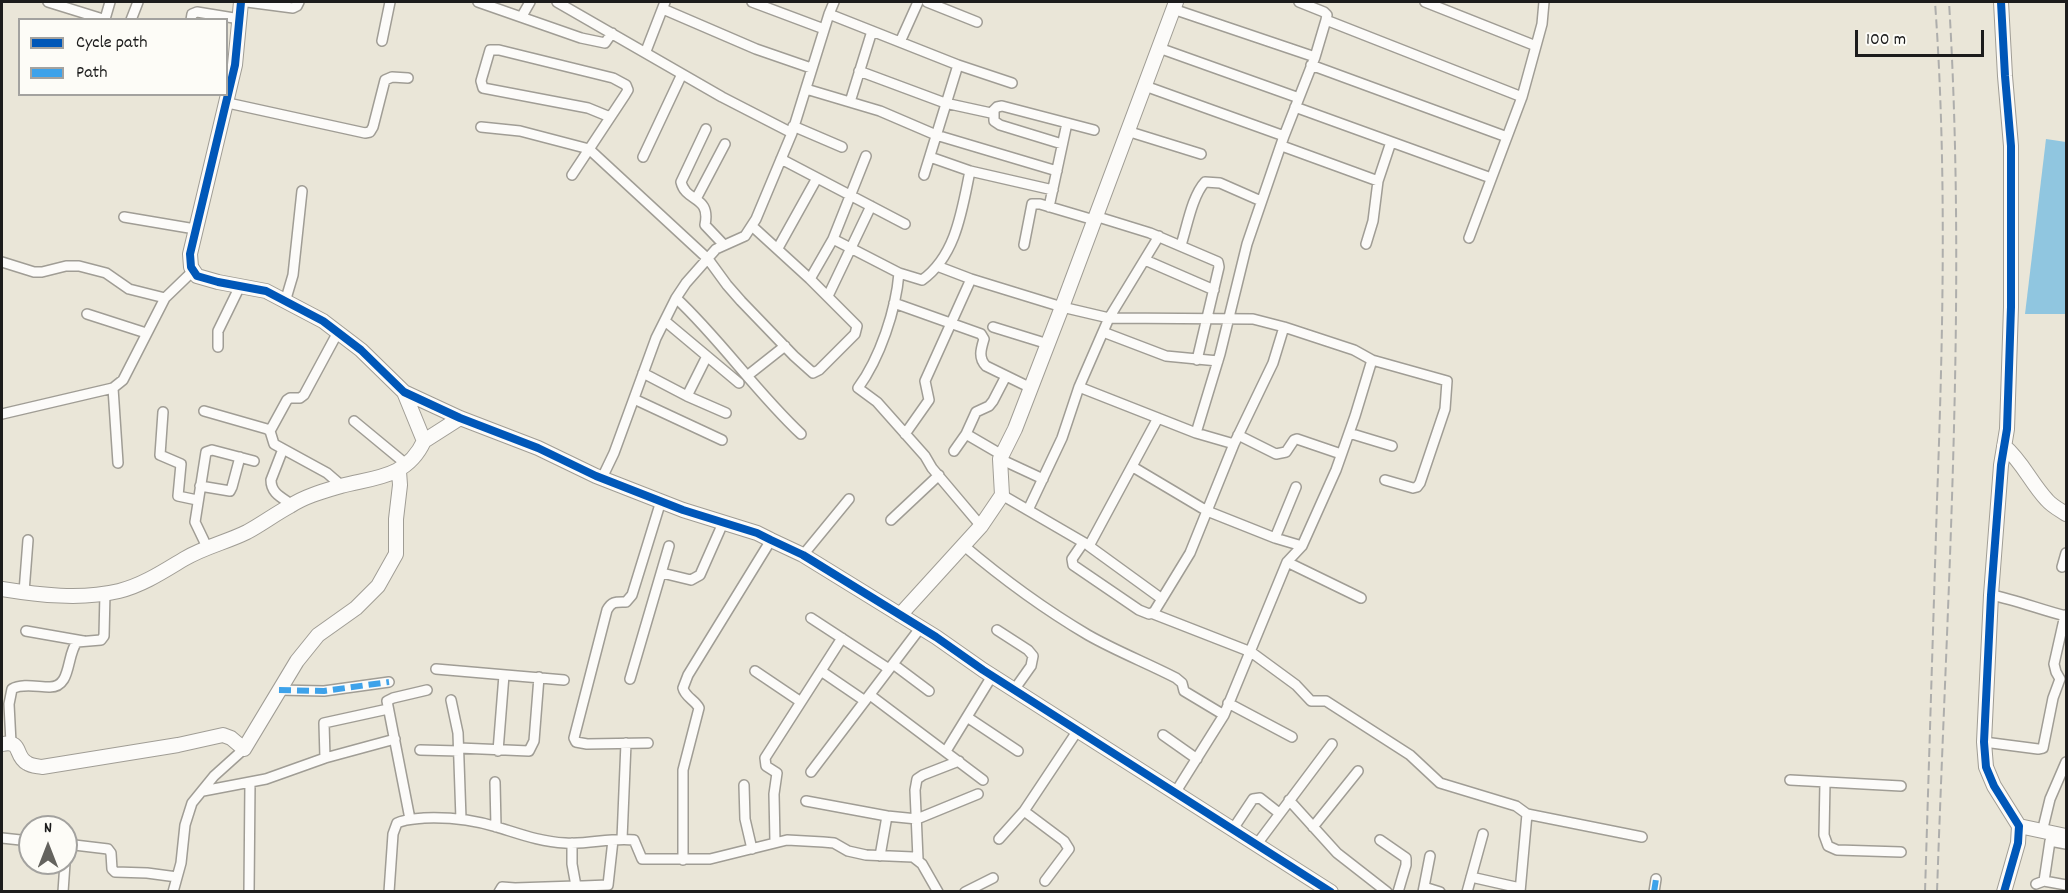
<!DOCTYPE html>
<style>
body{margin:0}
#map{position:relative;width:2068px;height:893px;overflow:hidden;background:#eae6d8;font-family:Dekko,sans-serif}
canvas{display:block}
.frame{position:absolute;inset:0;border:3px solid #1c1c1c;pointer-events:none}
.legend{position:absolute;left:18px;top:18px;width:210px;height:78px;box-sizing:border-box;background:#fdfcf7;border:2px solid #a3a29f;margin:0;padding:8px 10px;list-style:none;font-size:18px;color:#1c1c1c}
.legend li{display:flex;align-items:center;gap:12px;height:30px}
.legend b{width:30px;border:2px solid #a3a29f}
.north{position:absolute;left:18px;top:815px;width:60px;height:60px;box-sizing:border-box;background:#fdfcf7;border:2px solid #a3a29f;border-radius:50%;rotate:0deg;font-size:16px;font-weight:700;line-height:24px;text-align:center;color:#1c1c1c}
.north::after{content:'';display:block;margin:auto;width:21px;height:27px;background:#64635e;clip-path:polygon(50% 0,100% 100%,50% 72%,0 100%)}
.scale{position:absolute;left:1855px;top:30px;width:129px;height:27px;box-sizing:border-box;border:3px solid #1c1c1c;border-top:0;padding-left:8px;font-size:18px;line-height:21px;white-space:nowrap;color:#1c1c1c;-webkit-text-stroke:4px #fdfcf7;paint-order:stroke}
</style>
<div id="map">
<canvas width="2068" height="893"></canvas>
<div class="frame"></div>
<ul class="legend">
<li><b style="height:8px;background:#0057b8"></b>Cycle path</li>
<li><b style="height:8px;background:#3da2ea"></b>Path</li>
</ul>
<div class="north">N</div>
<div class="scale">100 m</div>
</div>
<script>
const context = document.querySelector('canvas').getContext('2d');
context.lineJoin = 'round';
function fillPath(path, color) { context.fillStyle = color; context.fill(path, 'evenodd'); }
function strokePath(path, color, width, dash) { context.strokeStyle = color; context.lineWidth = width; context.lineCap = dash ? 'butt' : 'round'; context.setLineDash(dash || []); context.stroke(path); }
const water = new Path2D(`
 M2046,139L2066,142V314H2025Z`);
const street = new Path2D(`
 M48,2L106,20
 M247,2L293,8L297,6L299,2
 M478,2L581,38L605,43L612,33
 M557,2L722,97L792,133
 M752,2L824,29
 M927,2L977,22
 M1425,2L1536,46
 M663,9L756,49L811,68
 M1173,9L1315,57
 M829,14L958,65L1012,83
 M522,16L530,2
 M105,19L110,2
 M131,20L138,2
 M191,20L192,14L197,12L240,19
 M1326,20L1522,97
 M382,41L390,2
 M900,42L918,2
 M1159,48L1299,98
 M646,51L665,2
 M1311,65L1507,137
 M859,71L945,103L991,113L997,107L1002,106L1094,130
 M1145,86L1284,136L1315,57L1326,20L1327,15L1324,12L1299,2
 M806,89L880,111L936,135L1057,171
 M850,102L872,31
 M228,103L365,133L370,132L373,127L385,80L392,77L408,78
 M1295,107L1491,178
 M994,112V121L1000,125L1062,144
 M793,126L842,147
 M481,127L520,131L589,149L708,259L727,285L741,301L794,356L813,373L819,370L855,334L857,326L810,279
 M706,129L681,182C686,203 711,195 705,225L724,245
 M1127,131L1201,154
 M1282,146L1378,181
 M643,157L682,74
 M930,157L970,171L1053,190
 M781,159L905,224
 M572,175L625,95L628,90L626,85L613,78L499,50H490L481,81L483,88L588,108L610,117
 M924,175L958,65
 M696,199L725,144
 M1049,207L1067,123
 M1095,216L1150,233L1218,262L1219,267L1197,360
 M124,217L195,229
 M752,226L810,279L833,239L899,273L922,280C956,256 962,210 970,171
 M1469,238L1522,97L1542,24L1544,2
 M833,239L866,156
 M1366,244L1373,221L1378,181L1391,142
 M1024,245L1032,204H1040L1094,220
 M1181,245C1187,227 1192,196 1205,182L1220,183L1261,201
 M778,248L817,178
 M1145,260L1214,290
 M2,262L34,272H42L66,266H79L106,273L129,289L165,298
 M937,266L971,279L1062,307L1109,318L1253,319L1284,327
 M899,273C896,310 880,358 858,388L877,402L925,456L932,468L981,526
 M828,296L871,206
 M676,298C721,340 756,392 801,434
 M285,302L293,275L302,191
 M894,303L981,334L984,339C981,349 978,358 986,366L1031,388
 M87,314L146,333
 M665,321L739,383
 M993,327L1048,344
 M1103,332L1166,356L1218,361
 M218,347V331L240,286
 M643,373L687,396L726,413
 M747,376L785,346
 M1079,387L1196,433L1234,444
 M113,388L118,463
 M687,396L707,356
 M634,399L722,440
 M204,411L267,429L270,431L274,444L327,473L342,486
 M163,412L160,455L181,464L178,496L197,500
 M2,414L113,388L123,380L165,298L193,271
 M1158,418L1089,546L1162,599
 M354,421L406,464
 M270,431L287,400L290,398H300L304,395L338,332
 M1196,433L1220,354L1247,244L1284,136
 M1349,433L1392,446
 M905,434L929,400L925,381L971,279
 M966,434L1002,455
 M1238,435L1276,454L1286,452L1294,440L1297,439L1341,454
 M283,449L271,480C271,493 281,497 291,504
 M954,451L966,434L976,412L989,406L993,401L1006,376
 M1000,459L1043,479
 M1133,467L1207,511L1275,538L1302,546
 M602,478L614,453L656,338L676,298L686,283L716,249L745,236L756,219L792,133L829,14L834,2
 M200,486L230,491L232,487L240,457
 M1002,495L1088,545
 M1028,510L1062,438L1079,387L1109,318L1159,236
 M891,520L939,475
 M1275,538L1296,487
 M1083,543L1072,559L1073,565L1139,610L1149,614L1154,612L1190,553L1234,444L1273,363L1284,327L1354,350L1372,360
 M963,545C1003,579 1044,609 1088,635C1116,651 1147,663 1176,678L1182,683L1184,691L1224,715
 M207,547L195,522L206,452L212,450L254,461
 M803,555L849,499
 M1287,562L1361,598
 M2062,567L2066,553
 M662,573L691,580L700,575L723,523
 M24,592L28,540
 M1991,595C2017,600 2041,610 2066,616
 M1151,613L1251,652L1296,685L1311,701H1326L1410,755L1440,783L1516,806L1527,814L1520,892
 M811,618L889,669
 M997,630L1028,650L1033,656L1031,666L1014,690
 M26,631L83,641
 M893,664L929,691
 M436,669L564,680
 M755,671L801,702
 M821,671L865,701
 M630,679L669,546
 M279,690L324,691L389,682
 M870,695L983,780
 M451,700L458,733L461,819
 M1228,703L1292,737
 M967,717L1018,751
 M1163,735L1197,759
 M1984,742L2038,749L2043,748L2053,698L2060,679L2056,672L2054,664L2065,615
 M11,743L9,704L12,689C22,683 38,687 49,687C72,688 66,655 77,642L101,640L104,636L105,593
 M648,743L587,744L576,742L574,738L607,610C612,601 616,602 626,602L632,595L661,501
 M459,748L529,751L534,741L539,677
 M420,750L459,751
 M498,751L504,675
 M946,751L992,676
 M325,758L324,723L388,709
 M811,772L921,627
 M1790,780L1901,786
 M495,782L496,827
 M1825,782L1824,835L1828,846L1837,850L1901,852
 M744,785L745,819L752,849
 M203,791L266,779L325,758L395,739
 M1175,793L1224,715L1287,562L1302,546L1336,470L1355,416L1372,360L1447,381L1445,409L1420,483L1417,487L1413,488L1385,480
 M1289,800L1337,853L1387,892
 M806,801L887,816L880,856
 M1024,811L1064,841L1069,849L1045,881
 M1527,814L1642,837
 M887,816L917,819L978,794
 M410,819L387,701L393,698L427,690
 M1313,827L1358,771
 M1233,829L1253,799L1260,798L1279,813
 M2042,832L2050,799L2066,762
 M2,838L30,841
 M622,839L626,743
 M999,839L1024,811L1078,730
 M1380,840L1406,858V865L1398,892
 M775,842L774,794L777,773L766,766L765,758L842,638
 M572,843V864L576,886
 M66,844L108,849L111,853L112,869L115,872L147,873L177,877
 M1257,844L1332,744
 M918,859L915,790L917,779L923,775L959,761
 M683,860V770L699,708C695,700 685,697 683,688L688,675L771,540
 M1471,877L1520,888
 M2044,881L2050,841L2066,844
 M2036,884L2044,881L2066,885
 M583,886L608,885L613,840
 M1424,887L1440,892
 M63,892L65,863
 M173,892L181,863L185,825L192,803L214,776L244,749
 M249,892L250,782
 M389,892L393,834L397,823C405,819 414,819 424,818C448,817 474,820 497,827C520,834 541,842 565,843C588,845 611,837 634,840L642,859H710L787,840L823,842L834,843L848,851L866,855L913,857L922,864L938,892
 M499,892L502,887L515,888L576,886H583V892
 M965,892L993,878
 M1423,892L1430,856
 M1467,892L1483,834
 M1654,892L1656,879`);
const secondary = new Path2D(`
 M241,2L235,65L190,254L191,267L197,276L218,282L266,291L323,321L361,350L404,392L460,418L538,448L596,476L683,510L757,533L771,540L803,555L936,637L983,670L1331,892
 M2001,2L2005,76L2011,146V307L2007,429L2001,465L1991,595L1984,742L1986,767L1994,786L2019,826L2018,843L2004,892
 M424,441L460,418
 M2004,446C2022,461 2031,483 2047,500C2052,506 2060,510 2066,514
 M2,589C39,595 81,600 119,591C143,585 164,571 184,559C204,547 227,542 247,532C262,524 275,514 290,506C305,496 324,491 341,486C375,477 407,478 424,441L404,392
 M900,615L981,526L1002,495L1000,459L1015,429L1062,307L1176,2
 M2,744C23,740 14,756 27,763C31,766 37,766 42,767L178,745L223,735L231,738L244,749L297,661L318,635L356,608L378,586L396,554V519L400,485L399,471
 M2019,826L2066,836`);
const rail = new Path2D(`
 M1925,892C1929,761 1933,631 1937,501C1943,334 1947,168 1935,2
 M1937,892C1947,596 1967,297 1949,2`);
const quiet = new Path2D(`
 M279,690L324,691L389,682
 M1654,892L1656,879`);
const cycleway = new Path2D(`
 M241,2L235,65L190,254L191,267L197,276L218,282L266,291L323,321L361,350L404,392L460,418L538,448L596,476L683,510L757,533L771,540L803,555L936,637L983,670L1331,892
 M2001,2L2005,76L2011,146V307L2007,429L2001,465L1991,595L1984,742L1986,767L1994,786L2019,826L2018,843L2004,892`);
fillPath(water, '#90c6e0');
strokePath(street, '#a09d95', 12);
strokePath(secondary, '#a09d95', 16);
strokePath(street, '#fcfbf9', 9);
strokePath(secondary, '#fcfbf9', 14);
strokePath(rail, '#aeaeac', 2, [9, 4.5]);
strokePath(quiet, '#3da2ea', 6, [12, 6]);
strokePath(cycleway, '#0057b8', 8);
</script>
